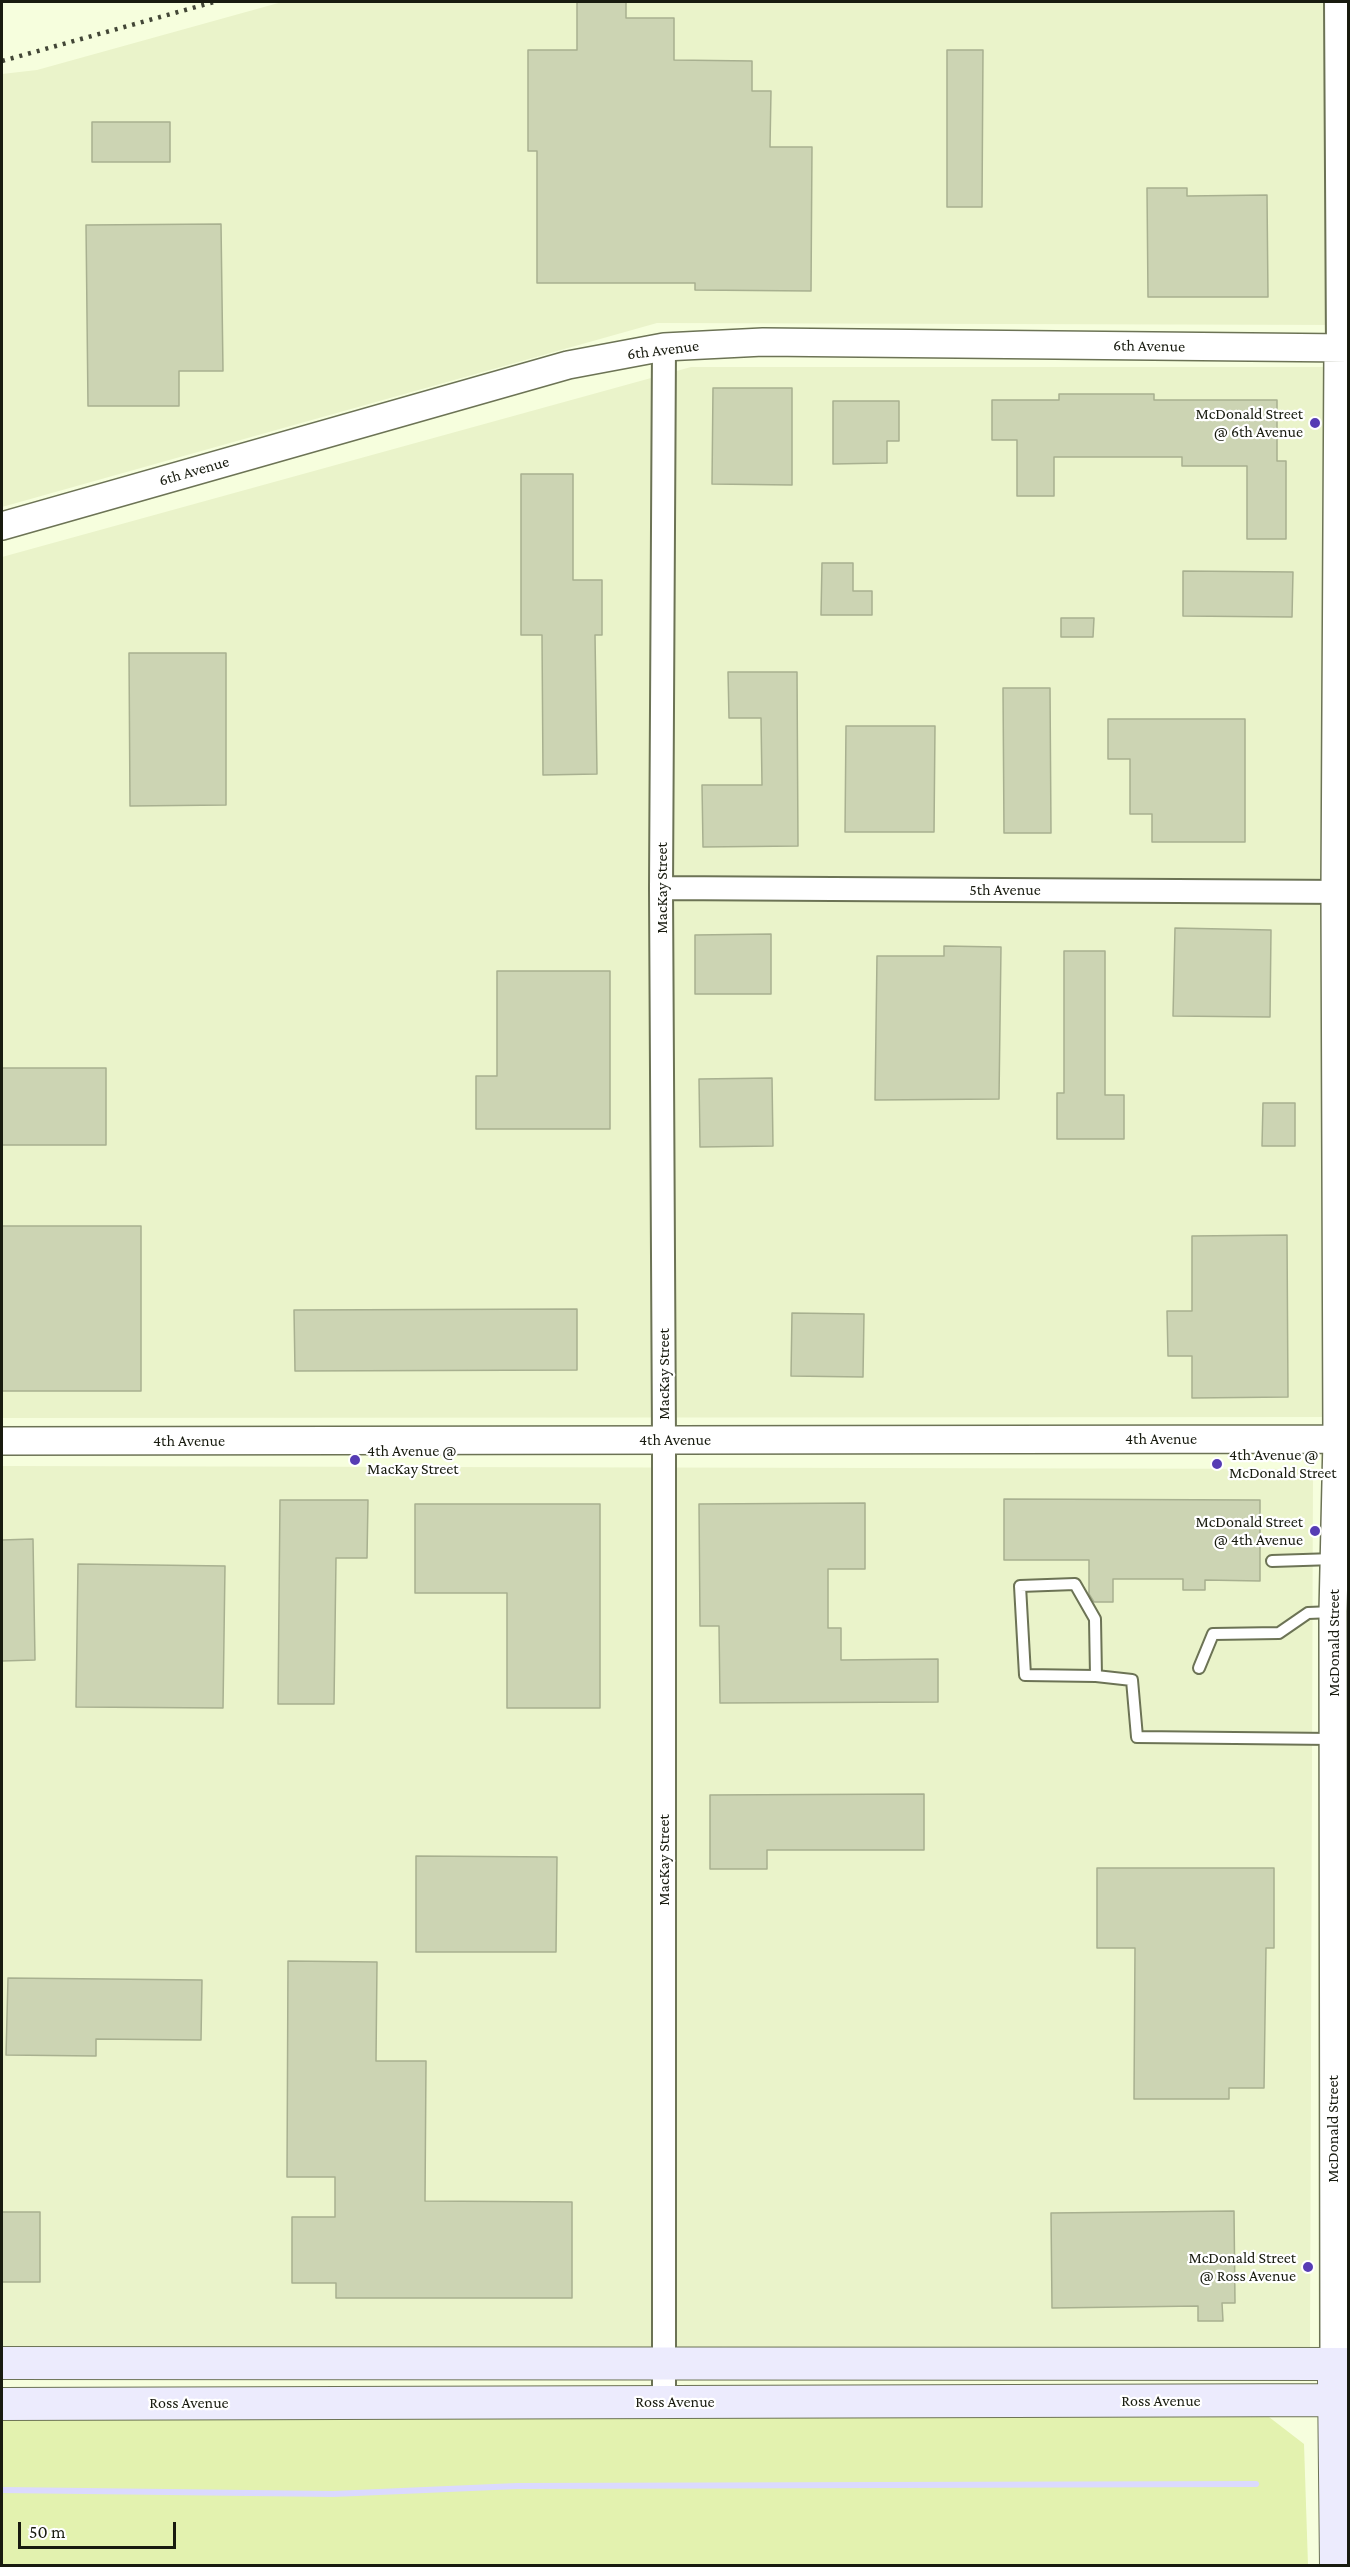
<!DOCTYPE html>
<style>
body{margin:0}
#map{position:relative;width:1350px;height:2567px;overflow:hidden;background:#f6fedd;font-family:"Crimson Pro",serif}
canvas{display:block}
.frame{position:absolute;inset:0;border:3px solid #181b0f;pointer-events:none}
.scale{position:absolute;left:18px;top:2522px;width:158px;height:27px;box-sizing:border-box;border:3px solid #181b0f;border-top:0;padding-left:8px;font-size:18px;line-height:21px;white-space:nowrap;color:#181b0f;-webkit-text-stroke:4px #fff;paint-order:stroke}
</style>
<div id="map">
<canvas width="1350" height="2567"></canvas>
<div class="frame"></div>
<div class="scale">50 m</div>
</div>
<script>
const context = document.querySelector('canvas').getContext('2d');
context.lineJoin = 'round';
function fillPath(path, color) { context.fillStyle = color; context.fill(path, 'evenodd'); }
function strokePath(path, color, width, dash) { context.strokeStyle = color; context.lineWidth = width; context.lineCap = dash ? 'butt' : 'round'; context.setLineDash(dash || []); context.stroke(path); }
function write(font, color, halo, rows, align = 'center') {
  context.font = font + ' "Crimson Pro",serif'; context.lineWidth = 4.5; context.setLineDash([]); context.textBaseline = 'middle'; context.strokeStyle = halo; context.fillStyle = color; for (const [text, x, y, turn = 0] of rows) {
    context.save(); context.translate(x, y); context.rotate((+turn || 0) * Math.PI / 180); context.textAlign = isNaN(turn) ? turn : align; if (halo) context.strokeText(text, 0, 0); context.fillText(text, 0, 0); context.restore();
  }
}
const built = new Path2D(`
 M282,2H1348V325L657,323L2,507V74L37,70Z
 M691,367H1348V1417L2,1418V557Z
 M2,1466L1313,1469L1310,2348L2,2350Z`);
const green = new Path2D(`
 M1269,2417L1304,2444L1308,2565H2V2420Z`);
const stream = new Path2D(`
 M2,2490L333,2494L517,2486L1256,2484`);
const building = new Path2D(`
 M577,2H626V18H674V60L752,61V91H771L770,147H812L811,291L695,290V283H537V151H528V50H577Z
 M947,50H983L982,207H947Z
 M92,122H170V162H92Z
 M1147,188H1187V196L1267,195L1268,297H1148Z
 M221,224L223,371H179V406H88L86,225Z
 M713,388H792V485L712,484Z
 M1059,394H1154V400H1277V461H1286V539H1247V466H1182V457H1054V496H1017V440H992V400H1059Z
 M833,401H899V441H887V463L833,464Z
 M521,474H573V580H602V635H595L597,774L543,775L542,635H521Z
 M822,563H853V591H872V615H821Z
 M1183,571L1293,572L1292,617L1183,616Z
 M1061,618H1094L1093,637H1061Z
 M129,653H226V805L130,806Z
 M728,672H797L798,846L703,847L702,785H762L761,718H729Z
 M1003,688H1050L1051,833H1004Z
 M1108,719H1245V842H1152V814H1130V759H1108Z
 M846,726H935L934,832H845Z
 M1175,928L1271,930L1270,1017L1173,1016Z
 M771,934V994H695V935Z
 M944,946L1001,947L999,1099L875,1100L877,956H944Z
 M1064,951H1105V1095H1124V1139H1057V1093H1064Z
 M497,971H610V1129H476V1076H497Z
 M2,1068H106V1145H2Z
 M772,1078L773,1146L700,1147L699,1079Z
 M1263,1103H1295V1146H1262Z
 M2,1226H141V1391H2Z
 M1287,1235L1288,1397L1192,1398V1356H1168L1167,1311H1192V1236Z
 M577,1309V1370L295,1371L294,1310Z
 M792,1313L864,1314L863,1377L791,1376Z
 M1004,1499L1260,1500V1581L1205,1580V1590H1183V1579H1113V1602H1094L1089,1594V1560H1004Z
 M280,1500H368L367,1558H336L334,1704H278Z
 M865,1503V1569H828V1628H841V1660L938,1659V1702L720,1703L719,1626H700L699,1504Z
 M415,1504H600V1708H507V1593H415Z
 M33,1539L35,1660L2,1661V1540Z
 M78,1564L225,1566L223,1708L76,1707Z
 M924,1794V1850H767V1869H710V1795Z
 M416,1856L557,1857L556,1952H416Z
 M1097,1868H1274V1948H1266L1264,2088H1229V2099H1134L1135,1948H1097Z
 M288,1961L377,1962L376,2061H426L425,2201L572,2202V2298H336V2283H292V2217H335V2177H287Z
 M8,1978L202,1980L201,2040L96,2039V2056L6,2055Z
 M1234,2211L1235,2303H1222L1223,2321H1198V2306L1052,2308L1051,2213Z
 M2,2212H40V2282H2Z`);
const service = new Path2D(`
 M1272,1561L1334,1559
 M1199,1668L1213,1634L1279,1633L1308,1613L1333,1612
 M1096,1676L1095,1619L1075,1584L1020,1586L1025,1675L1096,1676L1132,1680L1137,1737L1333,1739`);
const minor = new Path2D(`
 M1336,2L1338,348
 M664,347L661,888L664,1440V2402
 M661,888L1348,892`);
const tertiary = new Path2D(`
 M2,526L568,365L664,347L763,342L1348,348
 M2,1441L1348,1439
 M1334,2364L1333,1612L1337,1439L1335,892L1338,348`);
const secondary = new Path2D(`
 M2,2363L1348,2364
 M1334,2380L1336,2566
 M2,2404L1348,2400`);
const rail = new Path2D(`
 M2,61L214,2`);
const markers = [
 [1315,423,6,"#563cb4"],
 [355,1460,6,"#563cb4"],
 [1217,1464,6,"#563cb4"],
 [1315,1531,6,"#563cb4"],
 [1308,2267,6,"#563cb4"]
];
const streetNames = [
 ["6th Avenue",1149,346,1],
 ["6th Avenue",663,350,-7],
 ["6th Avenue",194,471,-16],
 ["MacKay Street",662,888,-90],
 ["5th Avenue",1005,890],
 ["MacKay Street",664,1374,-90],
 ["4th Avenue",1161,1439],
 ["4th Avenue",675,1440],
 ["4th Avenue",189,1441],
 ["McDonald Street",1334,1643,-90],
 ["MacKay Street",664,1860,-90],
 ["McDonald Street",1333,2129,-90],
 ["Ross Avenue",1161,2401],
 ["Ross Avenue",675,2402],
 ["Ross Avenue",189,2403]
];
const poiNames = [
 ["McDonald Street",1303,414],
 ["@ 6th Avenue",1303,432],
 ["4th Avenue @",367,1451,"left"],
 ["MacKay Street",367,1469,"left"],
 ["4th Avenue @",1229,1455,"left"],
 ["McDonald Street",1229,1473,"left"],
 ["McDonald Street",1303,1522],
 ["@ 4th Avenue",1303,1540],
 ["McDonald Street",1296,2258],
 ["@ Ross Avenue",1296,2276]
];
fillPath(built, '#eaf3ca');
fillPath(green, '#e3f2af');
strokePath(stream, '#dbdafe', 6);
fillPath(building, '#ccd4b3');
strokePath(building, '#a8b090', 1.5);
strokePath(service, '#6c7355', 14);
strokePath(minor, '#6c7355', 26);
strokePath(tertiary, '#6c7355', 30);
strokePath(secondary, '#6c7355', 34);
strokePath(service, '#fff', 10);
strokePath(minor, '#fff', 22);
strokePath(tertiary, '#fff', 27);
strokePath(secondary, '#ecebfd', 32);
strokePath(rail, '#424636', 4.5, [3, 6]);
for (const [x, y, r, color] of markers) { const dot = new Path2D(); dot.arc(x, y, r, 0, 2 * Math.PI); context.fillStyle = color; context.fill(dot); strokePath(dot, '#fff', 2); }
write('16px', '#181b0f', '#fff', streetNames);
write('16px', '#181b0f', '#fff', poiNames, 'right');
</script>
